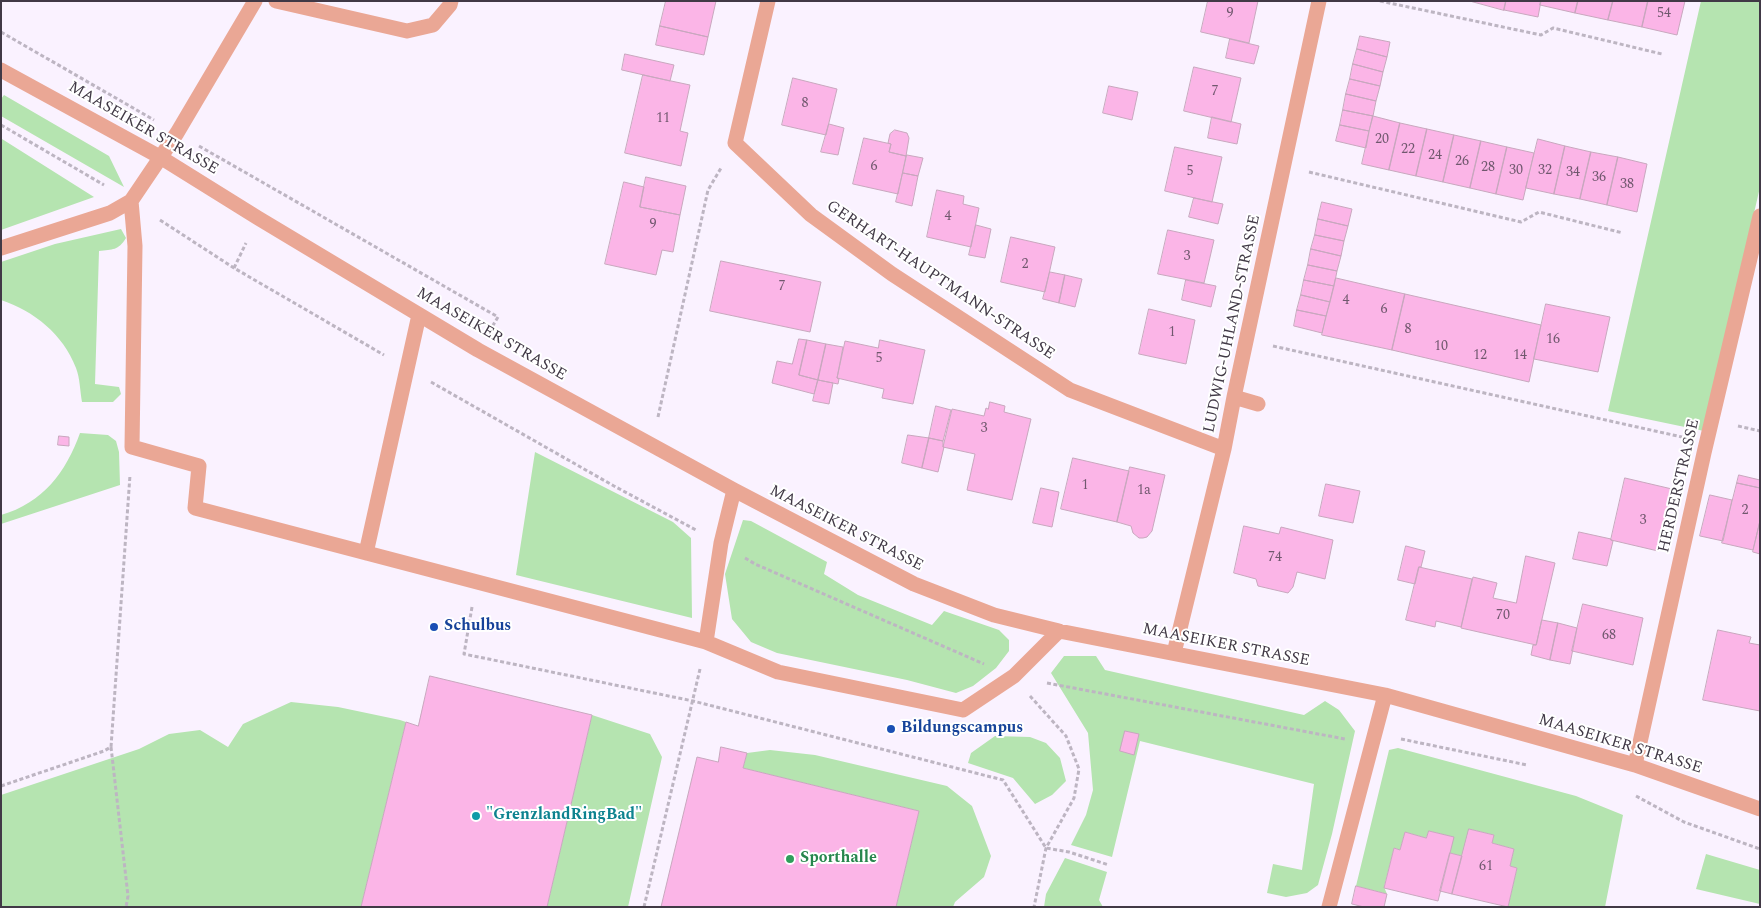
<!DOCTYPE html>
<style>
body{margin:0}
#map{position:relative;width:1761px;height:908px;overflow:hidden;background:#faf2ff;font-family:Spectral,serif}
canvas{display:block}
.frame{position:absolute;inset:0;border:2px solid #413946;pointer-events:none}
</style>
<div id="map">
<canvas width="1761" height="908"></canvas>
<div class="frame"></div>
</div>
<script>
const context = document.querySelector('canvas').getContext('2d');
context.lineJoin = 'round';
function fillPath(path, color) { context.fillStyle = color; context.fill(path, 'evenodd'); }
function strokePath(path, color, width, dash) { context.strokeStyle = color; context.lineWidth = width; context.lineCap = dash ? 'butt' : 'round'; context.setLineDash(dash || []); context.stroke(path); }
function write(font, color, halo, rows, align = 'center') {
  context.font = font + ' Spectral,serif'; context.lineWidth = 4; context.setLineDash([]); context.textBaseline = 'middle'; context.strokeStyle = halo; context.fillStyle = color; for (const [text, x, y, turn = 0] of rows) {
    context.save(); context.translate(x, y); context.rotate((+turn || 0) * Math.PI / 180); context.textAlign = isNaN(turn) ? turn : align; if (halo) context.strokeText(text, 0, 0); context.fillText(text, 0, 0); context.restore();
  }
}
const green = new Path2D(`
 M1701,1H1760V187L1704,431L1608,411Z
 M4,95L109,156L124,187L1,116V99Z
 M2,139L94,197L1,230Z
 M121,229L126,238C118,251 113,249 99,251L95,384L119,387L121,394L113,402H82C80,391 80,378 76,368C63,334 34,311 1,300V262L55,244Z
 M80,433L108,435L116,441L119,452L120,485L1,524V515C43,503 66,472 80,433Z
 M535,452L673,522L691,538L692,618L516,575Z
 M743,520L751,521L827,562L824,574L858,595L932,625L944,611L999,630L1009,640V651L996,668L973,686L956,693L907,680L777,653L751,642L732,619L725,574Z
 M1064,656H1096L1105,670L1304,715L1325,701L1339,710L1355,731L1332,834L1318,885L1307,893L1286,897L1267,893L1273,864L1302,870L1314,784L1140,741L1112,857L1071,845L1086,815L1093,790L1088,733L1051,673Z
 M291,702L338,707L400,720L406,722L361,907H1V795L139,749L169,734L200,730L228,747L243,724Z
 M592,715L650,734L662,757L628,907H547Z
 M995,736L1030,737L1046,743L1060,758L1066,781L1052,795L1035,804L1013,778L968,763L971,753Z
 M1398,748L1576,796L1623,815L1605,907H1508L1517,868L1510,866L1514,849L1492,843L1494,835L1469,829L1462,856L1450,853L1453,837L1429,831L1426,838L1405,832L1400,850L1394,848L1384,887L1387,894L1356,886L1389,750Z
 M770,750L815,755L947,786L972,806L991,856L984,877L955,902L953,907H896L919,811L743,768L747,753Z
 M1706,854L1760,870V904L1696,889Z
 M1065,858L1107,872L1099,900L1103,907H1044L1046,894Z`);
const building = new Path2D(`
 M666,1H716L708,37L660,26Z
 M1208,1H1258L1249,43L1201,32Z
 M1470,1H1506L1504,10Z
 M1506,1H1541L1538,17L1504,10Z
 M1541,1H1578L1575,13L1540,5Z
 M1578,1H1613L1608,20L1575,13Z
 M1613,1H1648L1642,27L1608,20Z
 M1648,1H1685L1677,35L1642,27Z
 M660,26L708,37L704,55L656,45Z
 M1360,36L1390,42L1387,57L1357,49Z
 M1230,39L1259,46L1254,64L1226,58Z
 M1357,49L1387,57L1383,72L1353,64Z
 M625,54L674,65L670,81L622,70Z
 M1353,64L1383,72L1380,86L1350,79Z
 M1194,67L1241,78L1231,122L1184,111Z
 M643,75L690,85L680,131L688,133L681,166L625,153Z
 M793,78L837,89L826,135L782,125Z
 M1350,79L1380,86L1376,101L1346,94Z
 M1109,86L1138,92L1132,120L1103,113Z
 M1346,94L1376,101L1373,116L1343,110Z
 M1343,110L1373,116L1369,131L1340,125Z
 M1373,116L1400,123L1389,170L1362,164Z
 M1212,117L1241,124L1237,144L1208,138Z
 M1400,123L1427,129L1416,176L1389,170Z
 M829,124L844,128L838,155L821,152Z
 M1340,125L1369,131L1366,148L1336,141Z
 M1427,129L1454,135L1443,182L1416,176Z
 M895,130L907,133L909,138L906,156L889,152L891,144L888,143L890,134Z
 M1454,135L1481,141L1470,188L1443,182Z
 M864,138L891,144L889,152L906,156L898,194L853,184Z
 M1538,139L1565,146L1554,194L1526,188Z
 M1481,141L1507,147L1496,194L1470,188Z
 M1565,146L1591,152L1580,199L1554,194Z
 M1175,147L1222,157L1212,202L1165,191Z
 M1507,147L1534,153L1523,200L1496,194Z
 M1591,152L1618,157L1607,205L1580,199Z
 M907,155L923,158L918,176L903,173Z
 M1618,157L1647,164L1637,212L1607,205Z
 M903,173L918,176L912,206L896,202Z
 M646,177L686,186L680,215L640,207Z
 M624,182L644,187L640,207L680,215L673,252L662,250L656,275L605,264Z
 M937,190L964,196L963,204L979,208L971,247L927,237Z
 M1194,198L1223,204L1218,224L1189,217Z
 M1322,202L1352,209L1348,226L1318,219Z
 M1318,219L1348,226L1344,241L1315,235Z
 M976,225L991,229L985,258L969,255Z
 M1168,230L1214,240L1204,283L1158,274Z
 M1315,235L1344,241L1341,256L1311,249Z
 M1011,237L1055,247L1045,292L1001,282Z
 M1311,249L1341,256L1337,271L1308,265Z
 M721,261L821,282L810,332L710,311Z
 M1308,265L1337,271L1334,286L1304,280Z
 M1050,272L1065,275L1059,303L1043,299Z
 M1065,275L1082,279L1075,307L1059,303Z
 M1336,278L1405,294L1392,350L1322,335Z
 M1186,280L1216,286L1211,307L1182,300Z
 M1304,280L1334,286L1330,302L1301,295Z
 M1405,294L1541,325L1529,382L1392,350Z
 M1301,295L1330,302L1326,316L1297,310Z
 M1546,304L1610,317L1598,372L1534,359Z
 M1149,309L1195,320L1186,364L1139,354Z
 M1297,310L1326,316L1322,333L1294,326Z
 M799,339L807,340L799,375L818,380L814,394L772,383L777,361L792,364Z
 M807,340L826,344L818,380L799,375Z
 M880,340L925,350L913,404L882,398L884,389L837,378L845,341L878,348Z
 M826,344L843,347L837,378L839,379L838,384L818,380Z
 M818,380L833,383L829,404L813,401Z
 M990,402L1005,406L1004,412L1031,419L1012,500L967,490L975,454L943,447L952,409L984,416L986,408L988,409Z
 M936,406L951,410L943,441L929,438Z
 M908,435L929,438L922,468L902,463Z
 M59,436L69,437V446L58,445Z
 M929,438L943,441V447H944L938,472L922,468Z
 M1073,458L1129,471L1117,522L1061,509Z
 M1130,467L1165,475L1152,531L1147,537L1143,538H1139L1133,533L1131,526L1117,522Z
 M1739,475L1760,480V488L1737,483Z
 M1625,478L1672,489L1658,551L1611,540Z
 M1737,483L1760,488V521L1753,550L1722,543Z
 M1326,484L1360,491L1353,523L1319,516Z
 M1041,488L1059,492L1052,527L1033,523Z
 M1710,495L1732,500L1723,541L1700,536Z
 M1760,521V554L1753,552Z
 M1244,526L1279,534L1281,527L1333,540L1325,579L1297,572L1293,587L1288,593L1258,586L1256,579L1234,573Z
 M1579,532L1611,539V540L1613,541L1607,566L1573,559Z
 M1406,546L1425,551L1421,567H1419L1415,584L1398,580Z
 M1526,556L1555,563L1536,645L1461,628L1473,577L1497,583L1493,598L1516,603Z
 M1419,567L1472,579L1461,627L1436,621L1435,627L1406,620Z
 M1583,604L1643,618L1633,665L1572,651Z
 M1542,620L1558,623L1550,660L1531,655L1533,645H1536Z
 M1558,623L1577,628L1570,664L1550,660Z
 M1718,630L1751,637L1749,643L1760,645V711L1703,700Z
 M430,676L592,715L547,907H361L406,722L418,726Z
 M1125,731L1139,734L1134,755L1120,751Z
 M721,747L747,753L743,768L919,811L896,907H661L697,757L718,762Z
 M1469,829L1494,835L1492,843L1514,849L1510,866L1517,868L1508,907L1452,894Z
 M1429,831L1454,837L1438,901L1384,888L1394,848L1400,850L1405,832L1426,838Z
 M1450,853L1462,856L1452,894L1440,891Z
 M1356,886L1387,894L1384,907H1364L1352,904Z`);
const path = new Path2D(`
 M1380,1L1541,35L1553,28L1662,54
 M1,32L154,120
 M1,125L104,185
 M199,146L498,317L492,327
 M1309,172L1521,222L1539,212L1623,233
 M160,220L234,268L384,355
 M234,268L246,243
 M1273,346L1682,437
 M431,382L614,486L696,530
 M658,417L708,190L721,168
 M1738,426L1760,431
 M745,558L755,564L984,664
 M472,607L464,654L693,701L1003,780L1046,848L1069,852L1109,865
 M1047,683L1345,739
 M1030,696L1066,736L1079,769L1074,798L1046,848L1034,907
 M1401,739L1527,765
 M111,747L128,896L126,907
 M1,786L104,751L111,747L130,475
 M1636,796L1684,822L1760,849
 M644,907L700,669`);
const minor = new Path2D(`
 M276,1L407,31L433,25L450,5L451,1
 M768,1L735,143L811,215L892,274L1070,390L1224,449
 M1,70L160,157L258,218L478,350L734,490L914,584L994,615L1059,631L1385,695L1635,765L1760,809
 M131,201L135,246L132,447L199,466L195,508L706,642L778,672L963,710L1014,676L1059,631
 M1,248L110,213L131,201L177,133L255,1
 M1234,397L1258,404
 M366,553L419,315
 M706,642L721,543L734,490
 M1174,653L1224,449L1234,397L1319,1
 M1635,765L1704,453L1760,216
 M1329,907L1385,695`);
const markers = [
 [434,627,5,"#1a4fb4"],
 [891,729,5,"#1a4fb4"],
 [476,816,5,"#0f9aa8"],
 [790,859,5,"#2e9e5b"]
];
const numberNames = [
 ["9",1230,14],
 ["54",1664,14],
 ["7",1215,92],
 ["8",805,104],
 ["11",663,119],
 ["20",1382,140],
 ["22",1408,150],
 ["24",1435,156],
 ["26",1462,162],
 ["6",874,167],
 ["28",1488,168],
 ["30",1516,171],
 ["32",1545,171],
 ["5",1190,172],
 ["34",1573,173],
 ["36",1599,178],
 ["38",1627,185],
 ["4",948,217],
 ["9",653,225],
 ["3",1187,257],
 ["2",1025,265],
 ["7",782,287],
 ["4",1346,301],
 ["6",1384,310],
 ["8",1408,330],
 ["1",1172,333],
 ["16",1553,340],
 ["10",1441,347],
 ["12",1480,356],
 ["14",1520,356],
 ["5",879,359],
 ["3",984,429],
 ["1",1085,486],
 ["1a",1144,491],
 ["2",1745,511],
 ["3",1643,521],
 ["74",1275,558],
 ["70",1503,616],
 ["68",1609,636],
 ["61",1486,867]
];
const streetNames = [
 ["MAASEIKER STRASSE",143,129,30],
 ["GERHART-HAUPTMANN-STRASSE",940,281,34],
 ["LUDWIG-UHLAND-STRASSE",1233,324,-78],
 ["MAASEIKER STRASSE",491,335,30],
 ["HERDERSTRASSE",1680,486,-77],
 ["MAASEIKER STRASSE",846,529,27],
 ["MAASEIKER STRASSE",1226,646,11],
 ["MAASEIKER STRASSE",1620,745,17]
];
const transitNames = [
 ["Schulbus",444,627],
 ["Bildungscampus",901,729]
];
const cultureNames = [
 ["\"GrenzlandRingBad\"",486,816]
];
const leisureNames = [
 ["Sporthalle",800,859]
];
fillPath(green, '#b5e4b0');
fillPath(building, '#fbb5e7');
strokePath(building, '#c8a7be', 1);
strokePath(path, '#bdb5c2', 3, [4, 2.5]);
strokePath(minor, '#eaa795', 15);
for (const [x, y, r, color] of markers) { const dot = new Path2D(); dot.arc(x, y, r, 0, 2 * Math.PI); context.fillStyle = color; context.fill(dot); strokePath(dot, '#fff', 2); }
write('14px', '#70586e', null, numberNames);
write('16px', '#413946', '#fff', streetNames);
write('bold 16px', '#164399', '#fff', transitNames, 'left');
write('bold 16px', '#0d838f', '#fff', cultureNames, 'left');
write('bold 16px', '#27864d', '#fff', leisureNames, 'left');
</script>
